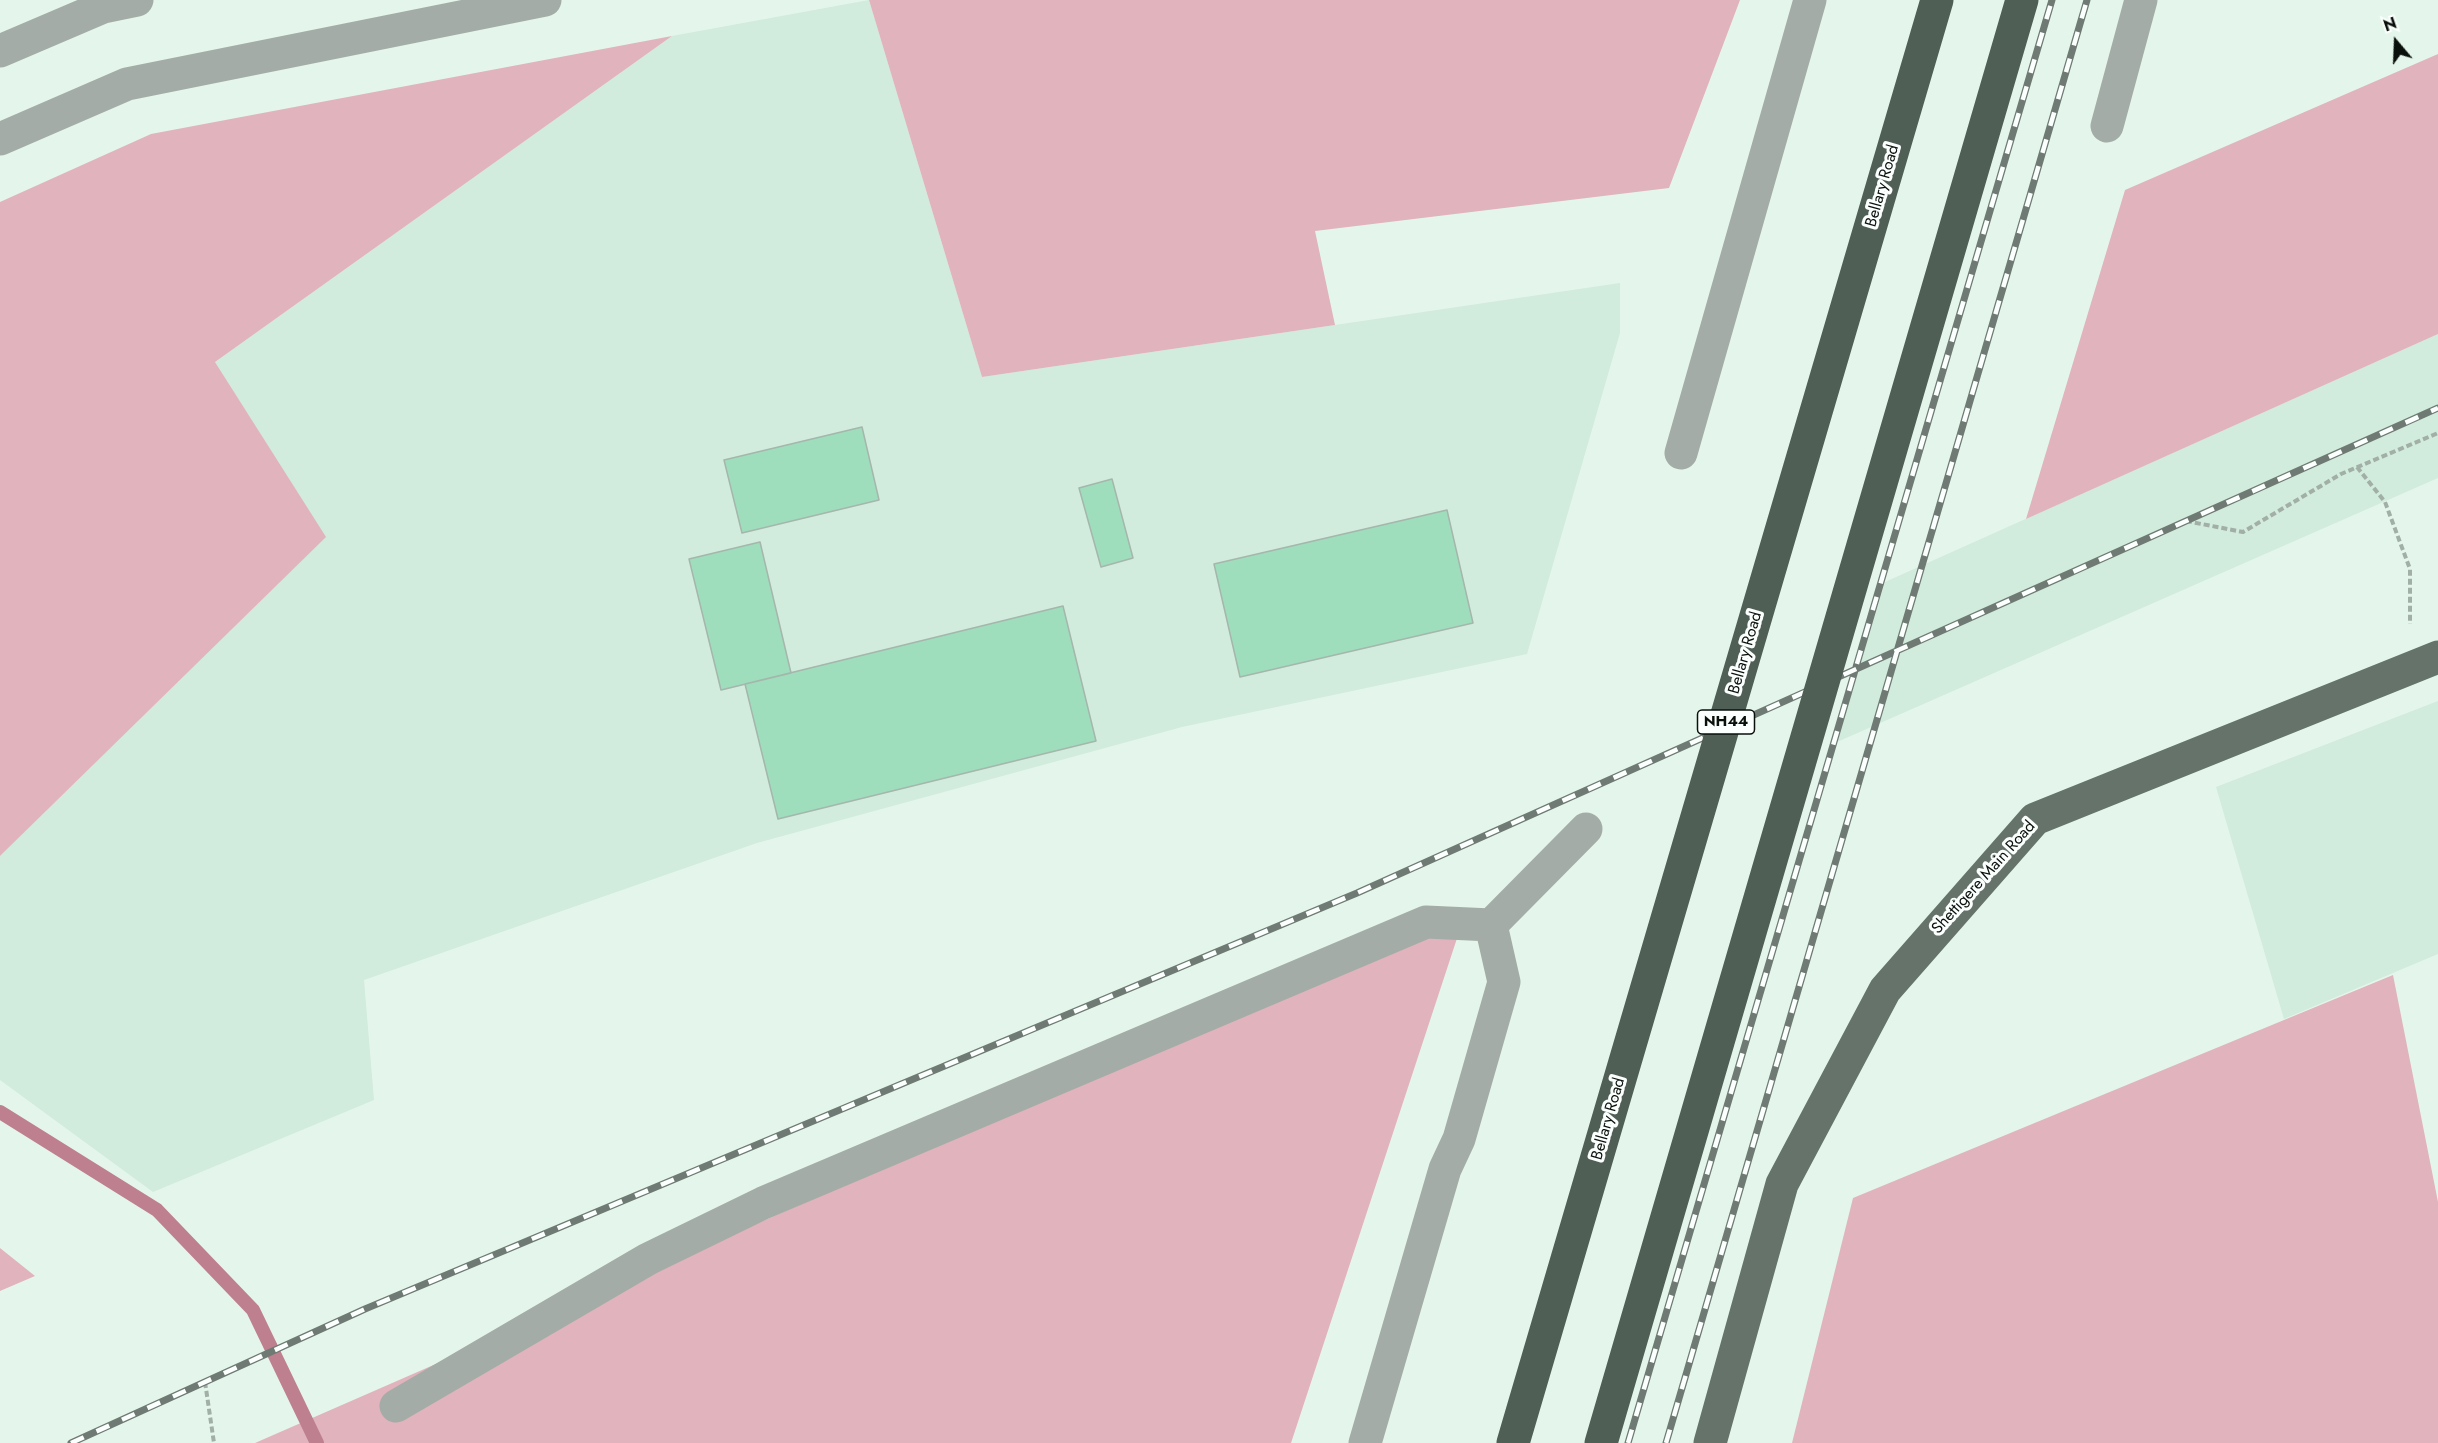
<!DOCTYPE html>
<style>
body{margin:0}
#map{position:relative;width:2438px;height:1443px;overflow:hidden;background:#e4f6eb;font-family:Jost,sans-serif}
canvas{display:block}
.north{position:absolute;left:2366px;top:12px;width:60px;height:60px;-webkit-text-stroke:4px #fbfffd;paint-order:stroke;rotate:341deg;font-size:16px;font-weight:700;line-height:24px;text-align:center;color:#0a100c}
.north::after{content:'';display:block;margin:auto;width:21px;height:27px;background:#0a100c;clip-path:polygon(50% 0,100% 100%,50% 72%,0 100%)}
</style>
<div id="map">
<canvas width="2438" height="1443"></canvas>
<div class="north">N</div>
</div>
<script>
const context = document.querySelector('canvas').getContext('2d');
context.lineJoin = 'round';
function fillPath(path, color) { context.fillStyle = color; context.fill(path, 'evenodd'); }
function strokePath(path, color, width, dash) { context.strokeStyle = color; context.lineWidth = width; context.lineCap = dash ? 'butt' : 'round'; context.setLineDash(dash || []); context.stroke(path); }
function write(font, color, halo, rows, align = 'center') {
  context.font = font + ' Jost,sans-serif'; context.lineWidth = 6; context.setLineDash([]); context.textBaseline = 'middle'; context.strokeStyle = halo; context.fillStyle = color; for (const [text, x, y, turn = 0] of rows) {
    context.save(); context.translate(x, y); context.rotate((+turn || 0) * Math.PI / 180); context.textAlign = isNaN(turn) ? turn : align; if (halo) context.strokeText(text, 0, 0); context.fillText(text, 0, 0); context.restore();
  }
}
const built = new Path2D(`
 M869,0L982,377L1620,283V333L1527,654L1182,727L757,843L364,980L374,1100L153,1192L0,1080V856L325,537L215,362L672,36Z
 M2438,334V478L1837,742L1885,582Z
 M2438,701V954L2284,1019L2216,787Z`);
const green = new Path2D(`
 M869,0H1740L1669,188L1315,231L1335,325L982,377Z
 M672,36L215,362L326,537L0,856V202L151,134Z
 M2438,54V334L2026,519L2125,190Z
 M1465,914L1291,1443H255Z
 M2393,975L2438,1202V1443H1792L1853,1198Z
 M0,1248L35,1276L0,1291Z`);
const stream = new Path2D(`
 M0,1112L157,1210L253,1310L317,1443`);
const building = new Path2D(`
 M862,427L879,500L742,533L724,460Z
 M1112,479L1133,558L1101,567L1079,488Z
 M1447,510L1473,623L1240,677L1214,564Z
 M760,542L791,673L721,690L689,559Z
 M1063,606L1096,741L778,819L745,684Z`);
const path = new Path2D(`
 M2357,467L2385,502L2410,569V624
 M2186,521L2243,532L2341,474L2438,433
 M205,1382L214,1443`);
const minor = new Path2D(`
 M0,51L103,7L137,0
 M2107,126L2141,0
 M0,139L127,84L545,0
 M1681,453L1810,0
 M1491,925L1586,829
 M396,1406L648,1259L763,1203L1426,922L1491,925L1504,982L1459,1139L1445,1169L1365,1443`);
const major = new Path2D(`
 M1710,1443L1782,1184L1885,990L2035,819L2438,657`);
const rail = new Path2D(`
 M71,1443L365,1309L1357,893L2438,408
 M1628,1443L2052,0
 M1666,1443L2087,0`);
const highwayBridge = new Path2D(`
 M1513,1443L1937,0
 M1601,1443L2022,0`);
const shields = [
 [1726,722,57]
];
const shieldNames = [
 ["NH44",1726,722]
];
const streetNames = [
 ["Bellary Road",1883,186,-74],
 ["Bellary Road",1746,653,-74],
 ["Shettigere Main Road",1984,878,-48],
 ["Bellary Road",1609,1119,-74]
];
fillPath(built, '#d1ebdc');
fillPath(green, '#e0b3bd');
strokePath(stream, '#be808f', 14);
fillPath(building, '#9fdebc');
strokePath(building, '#a5b6ac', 1.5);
strokePath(path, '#a1afa6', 4, [6, 3]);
strokePath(minor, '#a4aca7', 33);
strokePath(major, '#66736b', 33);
strokePath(rail, '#6e7a73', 7);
strokePath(rail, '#fbfffd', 4.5, [14]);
strokePath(highwayBridge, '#505f56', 33);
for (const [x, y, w] of shields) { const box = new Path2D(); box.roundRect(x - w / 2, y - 12, w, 24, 4.5); context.fillStyle = '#fbfffd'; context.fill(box); strokePath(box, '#0a100c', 1.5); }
write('bold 15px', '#0a100c', null, shieldNames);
write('16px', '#0a100c', '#fbfffd', streetNames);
</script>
